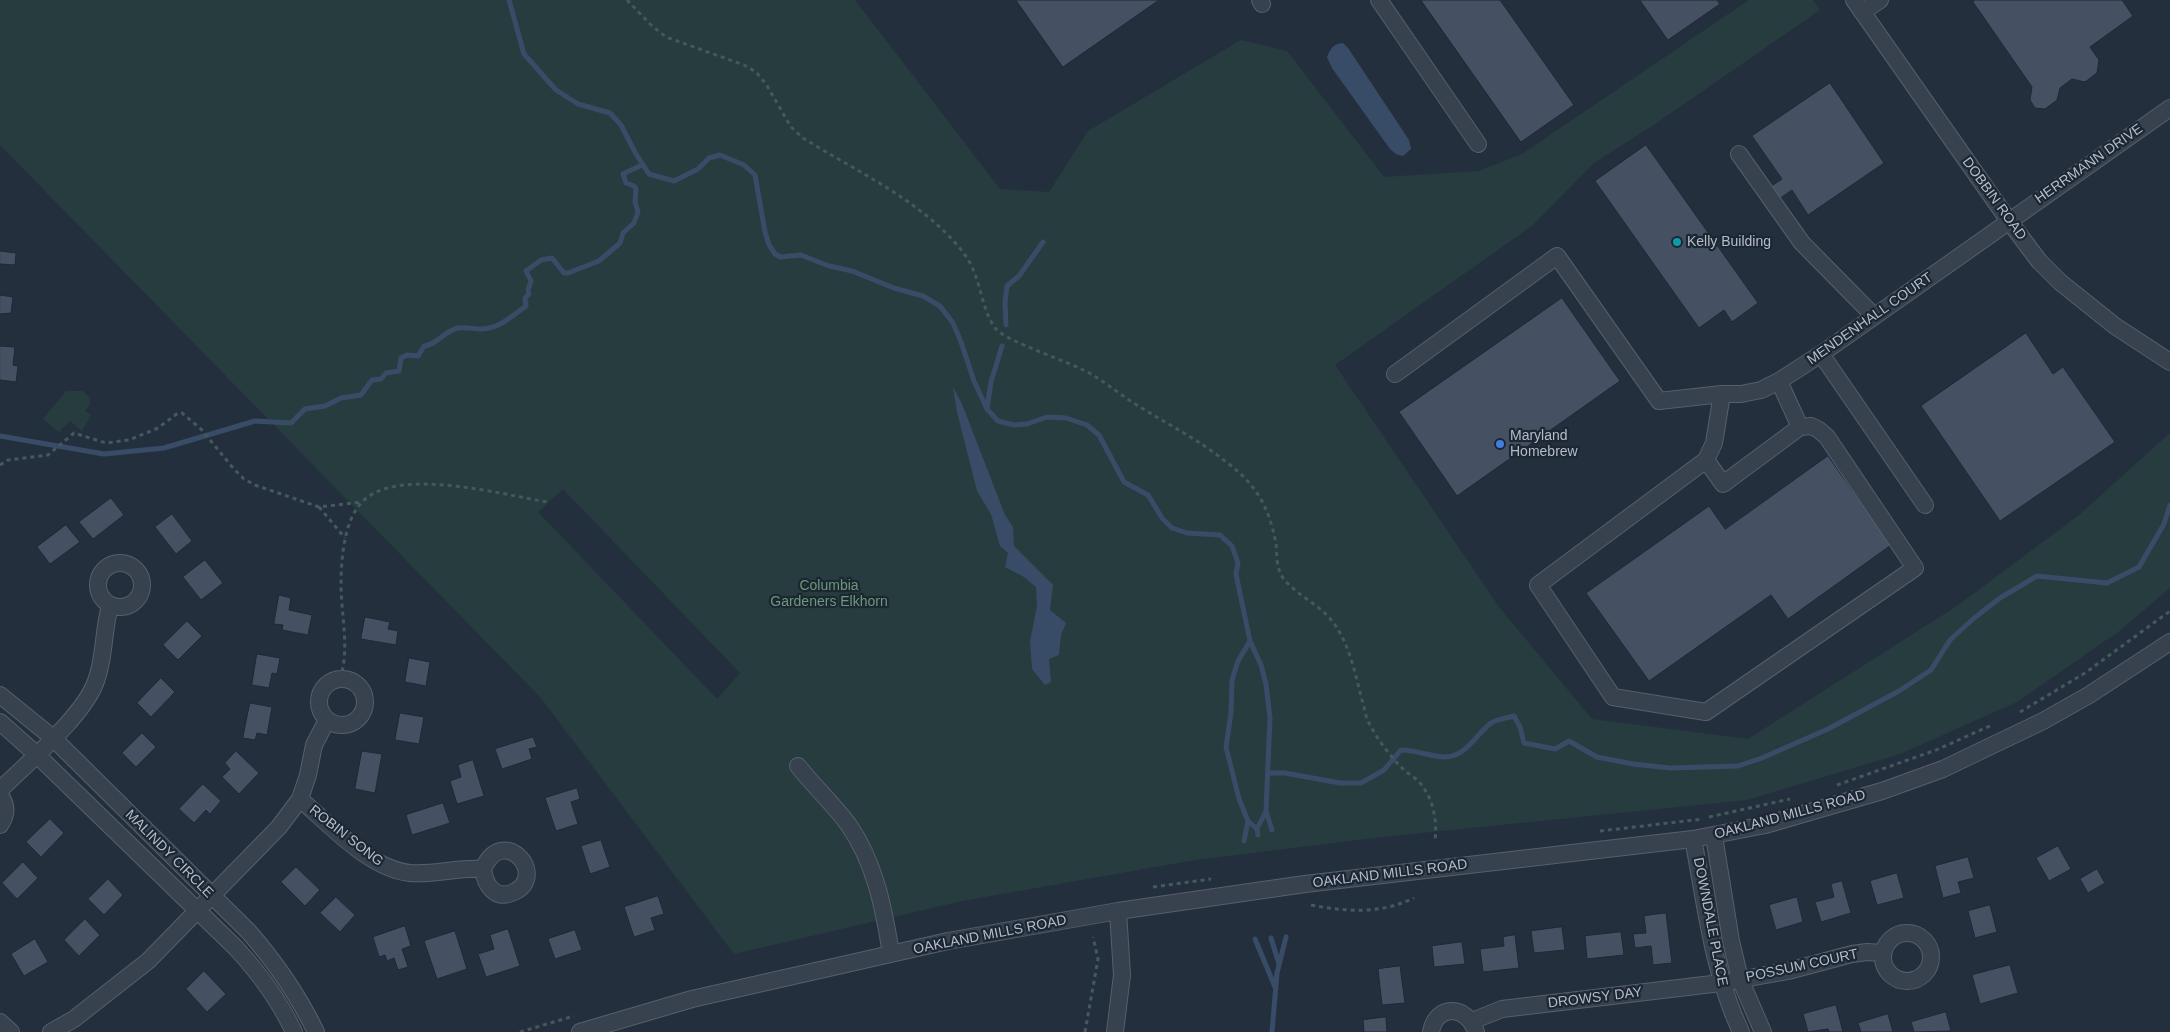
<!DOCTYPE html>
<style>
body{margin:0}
canvas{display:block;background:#242f3e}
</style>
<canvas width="2170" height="1032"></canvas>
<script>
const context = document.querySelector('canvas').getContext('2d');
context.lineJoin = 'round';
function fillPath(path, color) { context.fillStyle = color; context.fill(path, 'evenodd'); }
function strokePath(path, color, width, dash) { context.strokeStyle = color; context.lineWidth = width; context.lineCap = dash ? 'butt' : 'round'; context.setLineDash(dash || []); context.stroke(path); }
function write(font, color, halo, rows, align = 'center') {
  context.font = font + ' Helvetica,sans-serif'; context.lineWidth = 4.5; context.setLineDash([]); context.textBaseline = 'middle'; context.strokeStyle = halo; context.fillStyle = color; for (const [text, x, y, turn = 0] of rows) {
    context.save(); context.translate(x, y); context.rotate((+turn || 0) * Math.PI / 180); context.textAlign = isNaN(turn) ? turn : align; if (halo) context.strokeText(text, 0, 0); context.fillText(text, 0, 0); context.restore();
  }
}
const green = new Path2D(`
 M0,0H855L1000,189L1049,192L1088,131L1241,40L1287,51L1384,177L1479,171L1522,154L1749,0H1813L1820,10L1655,124L1594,163L1533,225L1335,365L1499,607L1592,719L1748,739L1957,606L2079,515L2170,433V588L2118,632L2017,702L1900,754L1747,800L1382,837L1195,860L962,901L734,954L541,698L0,145ZM563,489L740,673L717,699L538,512Z
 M66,391H83L90,398V404L85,411L91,415L82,431L70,421L59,432L43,419Z`);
const water = new Path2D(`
 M1343,43L1348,48L1409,140L1411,149L1403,156L1396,154L1390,149L1332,68L1327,57C1331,48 1333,44 1343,43Z
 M953,387L962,404L1005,515L1013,527L1014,546L1053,585L1050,610L1066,623L1061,635L1059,655L1049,659L1051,682L1045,685L1032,669L1030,641L1037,606L1036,587L1024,577L1005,567L1008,553L1000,546L991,514L977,491L957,412Z`);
const stream = new Path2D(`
 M509,0L524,54L556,90L578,104L610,113L621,125L636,154L649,174L674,181L698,169L709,158L720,155L744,165L755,175L765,232L769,245L775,254L780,257L801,255L829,266L852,271L894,288L923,296L940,306L953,323L961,342L974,381L987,409L998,421L1014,425L1027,424L1047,417L1066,418L1087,425L1099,435L1124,482L1148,495L1162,518L1172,528L1187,533L1220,535L1232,546L1238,563L1236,574L1250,641L1261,665L1266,684L1270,718L1266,811L1272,830
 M1006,325L1005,302L1007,286L1019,276L1043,242
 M987,408L991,382L1002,346
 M0,436L104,454L164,448L255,421L291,423L305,409L325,406L341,398L361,395L372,380L381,379L386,373L399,371L401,358L407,355L418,356L424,346C437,345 444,331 458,328C465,327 474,329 481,329C500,328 511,317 526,306L525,298L529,294L528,290L531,281L526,271L541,260L552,258L564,273H568L599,261L620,243L623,233L634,223L638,212L635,202L636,189L634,186L626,183L623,174L642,165
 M1268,773H1285L1340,783H1361L1384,770L1401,750C1416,750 1432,757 1444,757C1467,757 1475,735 1491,723C1497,719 1507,718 1514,716L1520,727L1524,743L1555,749L1569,741L1597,757L1633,764L1670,768L1738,766L1762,758L1828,729L1899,691L1931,670L1950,640L1973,619L2000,598L2037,576L2107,583L2139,567L2164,524L2170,505
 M1248,821L1239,799L1226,747L1231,713L1232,680L1238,661L1250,641
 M1258,835L1257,829L1266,811
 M1244,841L1248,821L1257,829
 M1271,938L1279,964
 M1255,939L1275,987
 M1272,1032L1277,973L1286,937`);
const building = new Path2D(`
 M1016,0H1159L1063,67Z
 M1421,0H1500L1574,105L1521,142Z
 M1640,0H1717L1720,4L1668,40Z
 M1975,0H2122L2133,16L2090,47L2099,60L2097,73L2085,82L2072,79L2060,88L2057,100L2045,109L2035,108L2030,100L2032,87L1973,2Z
 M1830,83L1884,163L1808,215L1792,190L1779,199L1770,187L1782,179L1752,136Z
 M1646,145L1758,303L1732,322L1724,310L1699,328L1595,181Z
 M0,251L16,253L15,265L0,264Z
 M0,295L13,297L11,313L0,314Z
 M1562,298L1620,381L1457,496L1399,412Z
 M2026,333L2053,374L2063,367L2115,442L2000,521L1921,406Z
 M0,346L15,347L13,365L18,366L16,382L0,380Z
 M1828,456L1891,545L1788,619L1771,595L1649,681L1586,593L1709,506L1725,529Z
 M111,498L124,515L93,539L79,522Z
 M172,514L192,541L176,554L155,527Z
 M66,525L80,542L50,564L37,547Z
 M205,560L223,583L201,600L183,577Z
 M279,595L291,598L289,610L312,615L308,635L282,630L283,625L274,624Z
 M365,617L390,622L388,629L398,631L396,645L361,639Z
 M187,621L202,636L178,660L163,645Z
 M257,654L280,658L277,674L272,673L269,688L252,685Z
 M409,658L430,662L426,686L405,682Z
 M161,678L175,692L151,717L137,703Z
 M250,703L272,707L267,735L257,733L255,740L243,738Z
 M400,713L424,717L419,744L395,740Z
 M142,733L156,747L136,767L122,753Z
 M533,737L537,747L529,749L532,759L502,769L495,749Z
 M236,751L259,773L239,794L222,777L230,769L225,763Z
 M362,751L382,754L375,793L355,789Z
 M473,760L484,796L457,804L450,781L461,777L458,765Z
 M203,784L221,801L210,814L206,810L194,823L179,809Z
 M577,788L580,799L571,802L578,824L556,831L545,798Z
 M443,803L450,823L412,835L406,815Z
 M50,819L64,833L41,857L26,842Z
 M601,840L610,867L590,874L581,846Z
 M2058,846L2071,869L2049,881L2036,858Z
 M1968,857L1974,878L1958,882L1961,893L1943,898L1935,866Z
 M23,862L38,878L17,899L2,883Z
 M296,867L320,890L305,906L281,882Z
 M2097,869L2105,883L2088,893L2080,879Z
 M1897,873L1904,898L1877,905L1870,881Z
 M108,879L123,895L104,915L88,899Z
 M1842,881L1851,913L1821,922L1815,902L1834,897L1831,884Z
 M658,896L664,914L651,918L655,930L634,937L624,907Z
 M336,897L355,915L340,932L320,913Z
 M1797,897L1803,922L1776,930L1769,905Z
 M1990,905L1997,932L1975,938L1968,911Z
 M1666,913L1672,963L1653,965L1651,946L1635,948L1633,934L1646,933L1644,916Z
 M85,919L100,935L79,956L64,940Z
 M405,926L411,946L402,949L408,967L398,970L394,958L387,961L385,955L379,957L373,937Z
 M1562,927L1565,950L1534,953L1531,931Z
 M508,929L520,966L486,977L478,954L494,949L490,935Z
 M575,930L582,950L555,959L548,939Z
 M455,931L467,969L437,979L424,941Z
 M1621,932L1624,955L1587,959L1585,936Z
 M1515,935L1519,968L1483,972L1480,949L1504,946L1503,937Z
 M35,939L48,962L24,976L11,954Z
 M1462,942L1465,964L1434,967L1432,946Z
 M2010,965L2018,993L1980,1004L1972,975Z
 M1400,966L1405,1003L1382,1005L1378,969Z
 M204,971L226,994L207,1012L186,989Z
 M1836,1005L1843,1032H1829L1828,1029L1808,1032L1803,1014Z
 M1946,1012L1951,1031L1914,1032L1911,1022Z
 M1888,1014L1893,1032H1861L1858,1023Z
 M1386,1017L1387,1032H1364L1363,1020Z`);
const path = new Path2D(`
 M627,0L652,26L666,37L744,65L756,72L766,84L791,127L803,138C857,172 927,203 965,255C981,276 981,311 996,329C1007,342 1071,362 1091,374C1108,384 1123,397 1140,407C1169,425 1199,440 1225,461C1256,484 1269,506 1276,544C1277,555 1276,568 1283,578C1296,595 1319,604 1332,621C1349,642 1355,673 1362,700C1364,706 1365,713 1367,719C1375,736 1389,755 1402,768C1408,774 1416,778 1421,784C1434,801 1437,820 1435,841
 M0,465L8,460L48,455L74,433L106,443L129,440L158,428L178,413H182L201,429L233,468L244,479L255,485L319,507L362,502
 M319,507L345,538
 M340,679C350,649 341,615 341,584C341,560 344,519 363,501C399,466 503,495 548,502
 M2020,712L2085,673L2170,611
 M1837,785L1936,750L1992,725
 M1709,817L1790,799
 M1600,831L1703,819
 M1153,887L1211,879
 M1311,905C1348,912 1380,914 1414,898
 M520,1032L574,1016
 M1085,1032L1098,959L1093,937`);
const minor = new Path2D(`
 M1260,0L1262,4
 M1379,0L1478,144
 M1854,0L2009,221L2039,261L2060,282L2115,326L2170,362
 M1862,12L1880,0
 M1739,154L1802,243L1874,316
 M1821,354L1925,505
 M1395,374L1557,256L1659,401L1722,394H1741L1761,390L1779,381L1821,354L2170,108
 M1779,381L1800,427
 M1811,426L1819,430L1827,437L1915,568L1706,712L1613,697L1538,585L1706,460L1723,484L1800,427Z
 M1706,460L1714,443L1722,394
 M98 585a22 22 0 1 1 44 0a22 22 0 1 1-44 0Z
 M319 702a23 23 0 1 1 46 0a23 23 0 1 1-46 0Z
 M0,695L53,738L249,932C276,963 298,995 316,1032
 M0,722L36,754L236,948C260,974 279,1000 294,1032
 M798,766C814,786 833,804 848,824C875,862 884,909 891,954
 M0,790C27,763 84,716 96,681C105,657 103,630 110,606
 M0,795C7,805 7,815 0,825
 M300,799C330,825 370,869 410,873C435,875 459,867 483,869C503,823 549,875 514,892C495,901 485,885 483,869
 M1714,836L1731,941L1740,979L1763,1032
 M1693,839C1706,905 1712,970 1741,1032
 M1883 957a24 24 0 1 1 48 0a24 24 0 1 1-48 0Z
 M1472,1021L1502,1009L1721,983L1788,971L1852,954L1867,952L1883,953
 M0,1022L11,1032
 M51,1032L74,1019L148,961L279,827L300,799L308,775L314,745L327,720
 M580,1032L692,999L948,941L1118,911L1305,884L1693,839L1765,825L1882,791L1943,769L2043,721L2089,695L2170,642
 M1115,1032L1122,975L1118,911
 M1431,1032C1436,1003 1468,1005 1476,1032`);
const markers = [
 [1677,242,5,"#0f9aa8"],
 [1500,444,5,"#3f7fe0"]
];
const streetNames = [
 ["HERRMANN DRIVE",2089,164,-35],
 ["DOBBIN ROAD",1994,199,54],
 ["MENDENHALL COURT",1870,319,-35],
 ["OAKLAND MILLS ROAD",1790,815,-15],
 ["ROBIN SONG",346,836,38],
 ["MALINDY CIRCLE",169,854,45],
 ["OAKLAND MILLS ROAD",1390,874,-7],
 ["DOWNDALE PLACE",1710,922,79],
 ["OAKLAND MILLS ROAD",990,935,-11],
 ["POSSUM COURT",1802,966,-12],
 ["DROWSY DAY",1595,998,-7]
];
const poiNames = [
 ["Kelly Building",1687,242],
 ["Maryland",1510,436],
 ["Homebrew",1510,452]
];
const parkNames = [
 ["Columbia",829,586],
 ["Gardeners Elkhorn",829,602]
];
fillPath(green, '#263c3f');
fillPath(water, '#394c67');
strokePath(stream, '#394c67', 5);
fillPath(building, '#455162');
strokePath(building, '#1f2835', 1);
strokePath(minor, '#565f6c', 18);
strokePath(path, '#44595c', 3, [4, 4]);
strokePath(minor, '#38414e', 16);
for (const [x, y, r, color] of markers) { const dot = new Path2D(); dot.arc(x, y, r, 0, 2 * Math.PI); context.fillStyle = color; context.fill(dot); strokePath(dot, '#1d2633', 2); }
write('14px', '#b4bcc9', '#1d2633', streetNames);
write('14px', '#b4bcc9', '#1d2633', poiNames, 'left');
write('14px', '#6b9a76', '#1d2633', parkNames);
</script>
